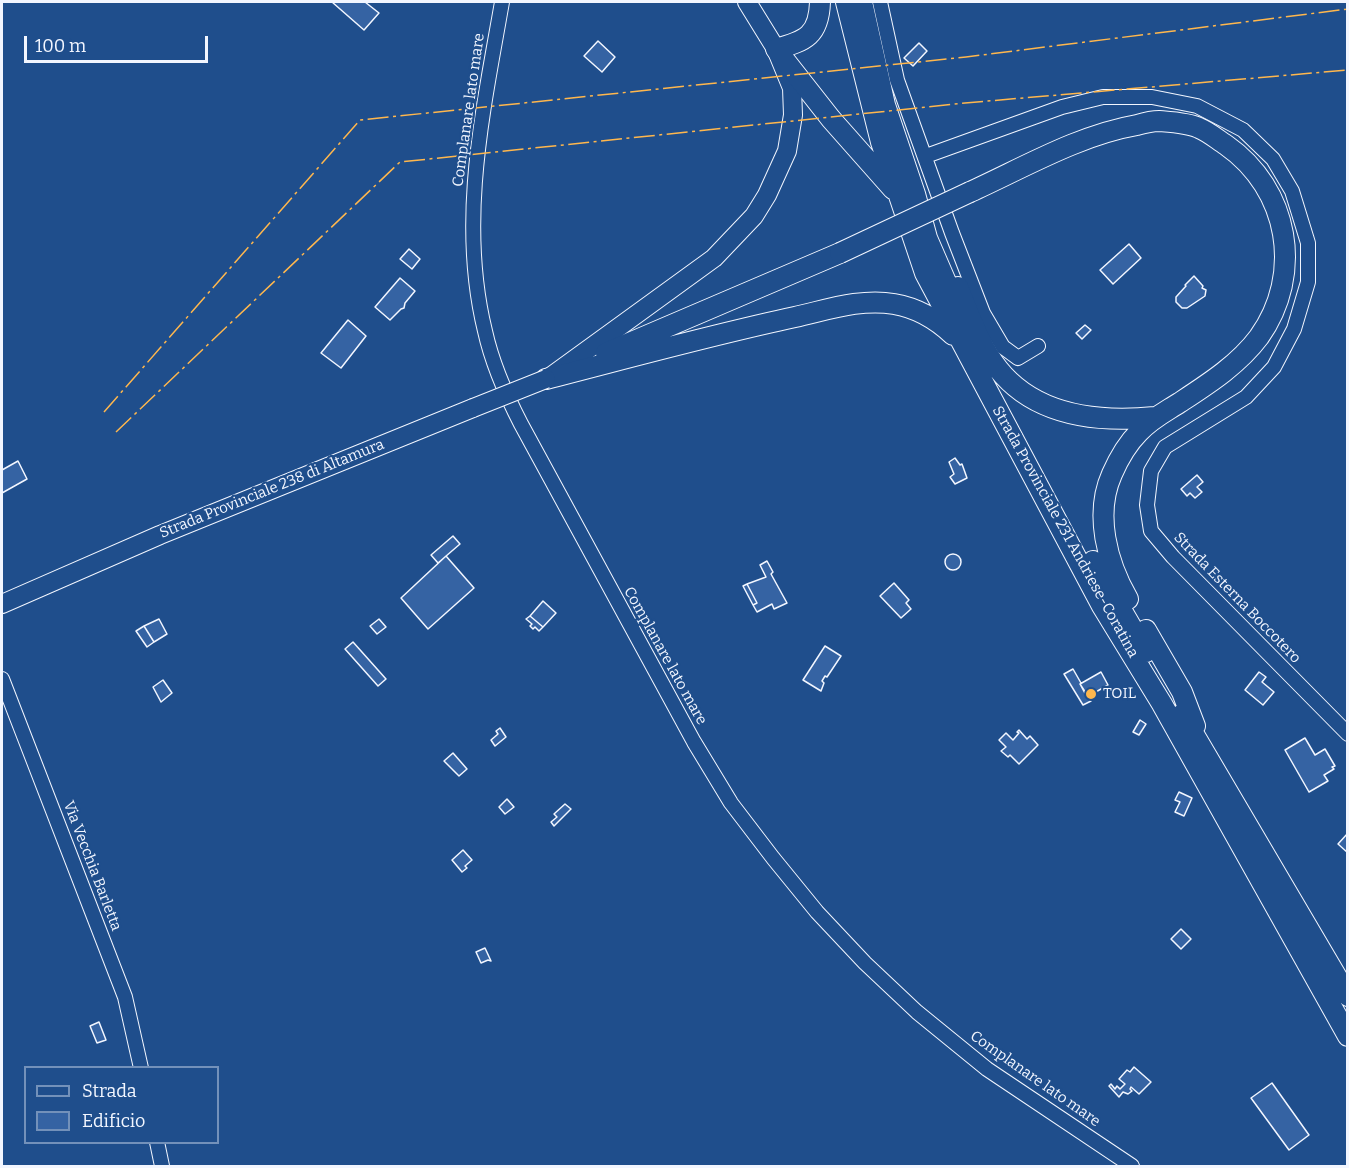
<!DOCTYPE html>
<style>
body{margin:0}
#map{position:relative;width:1349px;height:1168px;overflow:hidden;background:#1f4e8c;font-family:Bitter,serif}
canvas{display:block}
.frame{position:absolute;inset:0;border:3px solid #f2f6ff;pointer-events:none}
.legend{position:absolute;left:24px;top:1066px;width:195px;height:78px;box-sizing:border-box;background:#1f4e8c;border:2px solid #7391ba;margin:0;padding:8px 10px;list-style:none;font-size:18px;color:#f2f6ff}
.legend li{display:flex;align-items:center;gap:12px;height:30px}
.legend b{width:30px;border:2px solid #7391ba}
.scale{position:absolute;left:24px;top:36px;width:184px;height:27px;box-sizing:border-box;border:3px solid #f2f6ff;border-top:0;padding-left:8px;font-size:18px;line-height:21px;white-space:nowrap;color:#f2f6ff;-webkit-text-stroke:4px #1f4e8c;paint-order:stroke}
</style>
<div id="map">
<canvas width="1349" height="1168"></canvas>
<div class="frame"></div>
<ul class="legend">
<li><b style="height:8px;background:#1f4e8c"></b>Strada</li>
<li><b style="height:16px;background:#3563a3"></b>Edificio</li>
</ul>
<div class="scale">100 m</div>
</div>
<script>
const context = document.querySelector('canvas').getContext('2d');
context.lineJoin = 'round';
function fillPath(path, color) { context.fillStyle = color; context.fill(path, 'evenodd'); }
function strokePath(path, color, width, dash) { context.strokeStyle = color; context.lineWidth = width; context.lineCap = dash ? 'butt' : 'round'; context.setLineDash(dash || []); context.stroke(path); }
function write(font, color, halo, rows, align = 'center') {
  context.font = font + ' Bitter,serif'; context.lineWidth = 4.5; context.setLineDash([]); context.textBaseline = 'middle'; context.strokeStyle = halo; context.fillStyle = color; for (const [text, x, y, turn = 0] of rows) {
    context.save(); context.translate(x, y); context.rotate((+turn || 0) * Math.PI / 180); context.textAlign = isNaN(turn) ? turn : align; if (halo) context.strokeText(text, 0, 0); context.fillText(text, 0, 0); context.restore();
  }
}
const building = new Path2D(`
 M332,2H365L379,13L364,30Z
 M598,41L615,57L602,72L584,56Z
 M919,43L927,51L913,66L904,58Z
 M1129,244L1141,258L1113,284L1100,270Z
 M409,249L420,259L412,269L400,259Z
 M1194,276L1203,286L1202,288L1206,290L1205,296L1187,308H1182L1176,302V297L1186,286L1185,285Z
 M400,278L415,291L405,303L404,308L401,309L390,320L375,307Z
 M348,320L366,336L341,368L321,353Z
 M1085,325L1091,330L1082,339L1076,333Z
 M955,458L960,465L962,464L967,478L955,484L950,477L954,474L949,462Z
 M18,461L27,479L2,493V470Z
 M1197,475L1203,482L1197,487L1202,492L1195,498L1190,493L1187,496L1181,489Z
 M453,536L460,544L438,563L431,555Z
 M945 562a8 8 0 1 1 16 0a8 8 0 1 1-16 0Z
 M446,556L474,588L428,629L401,598Z
 M767,561L773,572L771,574L787,603L774,609L772,604L757,612L753,605L757,603L747,584L766,577L760,565Z
 M894,583L909,600L906,603L911,609L901,618L880,596Z
 M747,584L757,603L753,605L743,586Z
 M543,601L556,613L543,627L530,616Z
 M530,616L543,627L539,631L535,627L533,629L530,626L532,624L526,619Z
 M159,619L167,634L154,642L144,626Z
 M379,619L386,627L377,634L370,626Z
 M144,626L154,642L147,647L136,631Z
 M353,642L386,679L378,686L345,649Z
 M825,646L841,656L827,677L825,676L822,681L824,683L821,691L803,680Z
 M1073,669L1081,683L1080,684L1091,701L1083,705L1064,674Z
 M1101,672L1108,685L1087,697L1080,684Z
 M1259,672L1266,677L1262,682L1274,692L1263,705L1245,690Z
 M163,680L172,693L161,702L153,687Z
 M1140,720L1146,724L1139,735L1133,732Z
 M500,728L506,737L495,746L491,740L498,734L496,731Z
 M1019,730L1027,739L1030,736L1038,745L1019,764L1010,755L1008,757L1001,751L1006,747L999,740L1006,733L1013,740L1019,733L1017,732Z
 M1305,738L1315,755L1325,749L1335,766L1332,767L1334,769L1324,775L1328,781L1309,792L1285,750Z
 M453,753L467,769L459,776L444,761Z
 M1179,792L1192,798L1184,816L1175,812L1180,802L1175,800Z
 M507,799L514,807L505,814L499,807Z
 M565,804L571,809L554,826L551,822L557,817L554,814Z
 M1348,833V853L1338,844Z
 M463,850L472,860L465,866L467,868L462,872L452,860Z
 M1181,929L1191,939L1181,949L1171,939Z
 M485,948L491,961L488,960L481,963L476,952Z
 M99,1022L106,1040L97,1043L90,1026Z
 M1134,1067L1151,1082L1139,1094L1131,1087L1130,1089L1132,1091L1128,1094L1123,1092L1119,1097L1109,1086L1111,1084L1115,1089L1117,1086L1120,1089L1125,1084L1119,1079L1127,1070L1130,1072Z
 M1272,1083L1309,1135L1289,1150L1251,1098Z`);
const minor = new Path2D(`
 M502,2C483,111 458,221 485,331C492,363 506,395 521,424L694,742L731,803L773,858L817,912L865,963L917,1012L987,1069L1132,1166
 M880,2L897,80L952,233L983,313L1003,347L1018,358L1038,346
 M926,156L1062,107L1103,97H1152L1197,106L1243,130L1273,159L1292,191L1308,243V282L1294,329L1274,367L1246,397L1165,447L1151,471L1147,505L1151,531L1173,557L1348,734
 M2,679L125,997L141,1068
 M157,1142L162,1166`);
const major = new Path2D(`
 M550,377L714,258L754,216L767,195L787,151L793,115L792,88L776,49L747,2
 M2,604L160,535L473,408`);
const highway = new Path2D(`
 M820,2C819,35 806,41 776,49L831,119L893,189
 M846,2L881,142L925,273L1102,606L1162,704L1348,1036
 M862,2L885,105L915,194L927,238L956,305
 M970,192C1023,168 1079,135 1137,125C1144,123 1152,121 1159,121C1171,122 1189,123 1199,128C1209,132 1218,140 1226,145C1289,189 1304,274 1259,337C1238,365 1208,384 1179,403C1165,412 1151,419 1139,432C1127,444 1119,458 1112,474C1094,514 1107,563 1128,599
 M958,287C968,312 978,340 993,362C1030,416 1095,423 1155,417
 M606,353L840,253
 M546,379C628,358 711,335 795,317C827,310 861,298 894,304C918,308 936,319 953,335
 M1093,561L1146,652
 M1146,630L1182,692L1195,726
 M1182,714L1348,996`);
const majorBridge = new Path2D(`
 M473,408L546,379`);
const highwayBridge = new Path2D(`
 M840,253L970,192`);
const power = new Path2D(`
 M104,412L360,120L966,57L1348,9
 M116,432L400,162L965,103L1348,70`);
const markers = [
 [1091,694,6,"#ffb74d"]
];
const streetNames = [
 ["Complanare lato mare",469,110,-82],
 ["Strada Provinciale 238 di Altamura",272,489,-22],
 ["Strada Provinciale 231 Andriese-Coratina",1065,532,61],
 ["Strada Esterna Boccotero",1237,598,46],
 ["Complanare lato mare",665,656,61],
 ["Via Vecchia Barletta",92,866,69],
 ["Complanare lato mare",1035,1079,35]
];
const poiNames = [
 ["TOIL",1103,694]
];
fillPath(building, '#3563a3');
strokePath(building, '#f2f6ff', 1.5);
strokePath(minor, '#f2f6ff', 16);
strokePath(major, '#f2f6ff', 20);
strokePath(highway, '#f2f6ff', 22);
strokePath(minor, '#1f4e8c', 14);
strokePath(major, '#1f4e8c', 18);
strokePath(highway, '#1f4e8c', 20);
strokePath(majorBridge, '#f2f6ff', 20, []);
strokePath(highwayBridge, '#f2f6ff', 22, []);
strokePath(majorBridge, '#1f4e8c', 18);
strokePath(highwayBridge, '#1f4e8c', 20);
strokePath(power, '#ffb74d', 1.5, [21, 4.5, 3, 4.5]);
for (const [x, y, r, color] of markers) { const dot = new Path2D(); dot.arc(x, y, r, 0, 2 * Math.PI); context.fillStyle = color; context.fill(dot); strokePath(dot, '#1f4e8c', 2); }
write('15px', '#f2f6ff', '#1f4e8c', streetNames);
write('15px', '#f2f6ff', '#1f4e8c', poiNames, 'left');
</script>
